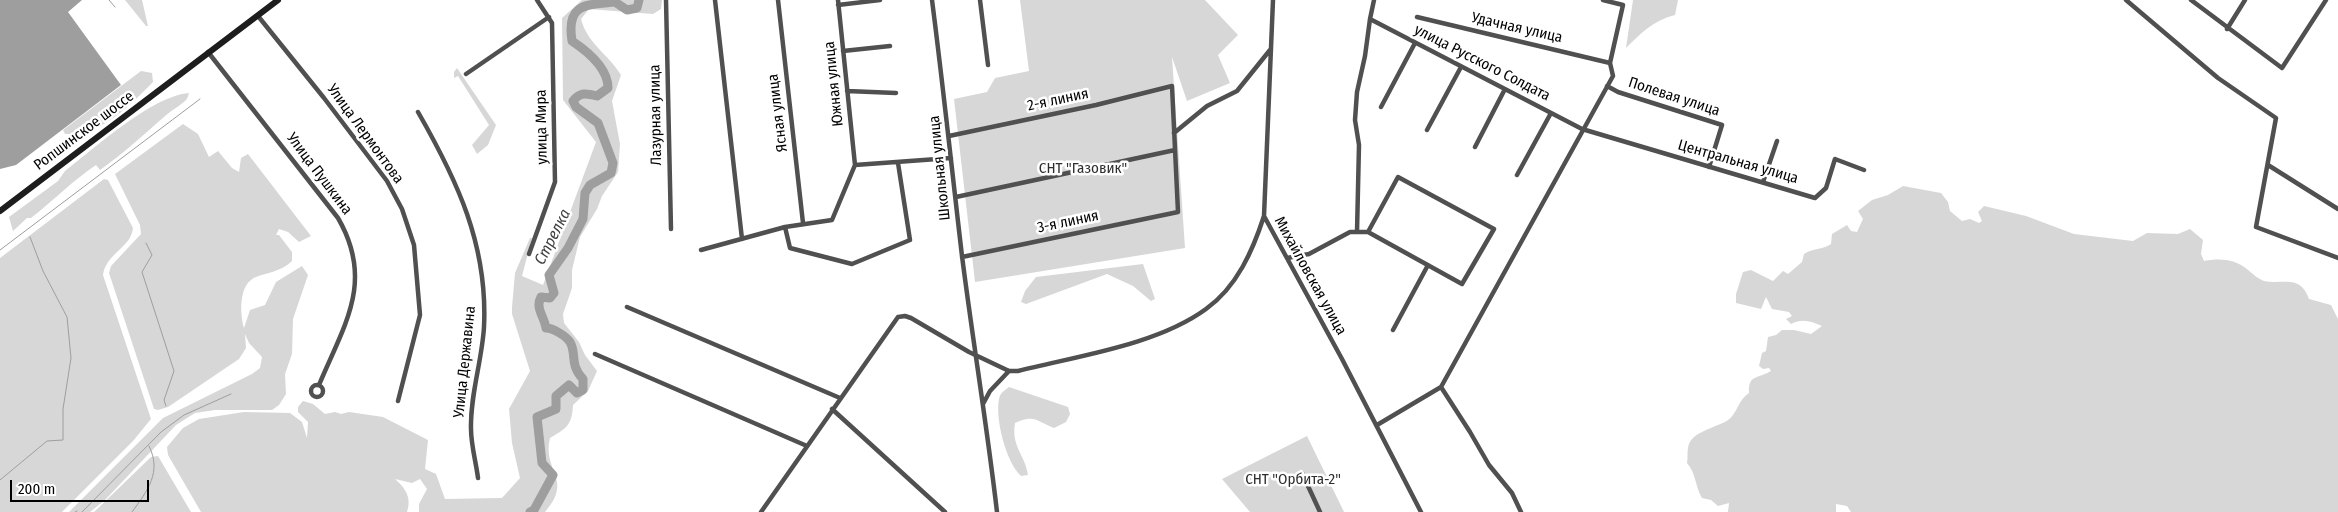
<!DOCTYPE html>
<meta charset="utf-8">
<style>
body{margin:0}
#map{position:relative;width:2338px;height:512px;overflow:hidden;background:#fff;font-family:"Fira Sans Condensed",sans-serif}
canvas{display:block}
.scale{position:absolute;left:10px;top:480px;width:139px;height:22px;box-sizing:border-box;border:2px solid #000;border-top:0;padding-left:6px;font-size:15px;line-height:18px;white-space:nowrap;color:#000;-webkit-text-stroke:4px #fff;paint-order:stroke}
</style>
<div id="map">
<canvas width="2338" height="512"></canvas>
<div class="scale">200 m</div>
</div>
<script>
const context = document.querySelector('canvas').getContext('2d');
context.lineJoin = 'round';
function fillPath(path, color) { context.fillStyle = color; context.fill(path, 'evenodd'); }
function strokePath(path, color, width, dash) { context.strokeStyle = color; context.lineWidth = width; context.lineCap = dash ? 'butt' : 'round'; context.setLineDash(dash || []); context.stroke(path); }
function write(font, color, halo, rows, align = 'center') {
  context.font = font + ' "Fira Sans Condensed",sans-serif'; context.lineWidth = 5; context.setLineDash([]); context.textBaseline = 'middle'; context.strokeStyle = halo; context.fillStyle = color; for (const [text, x, y, turn = 0] of rows) {
    context.save(); context.translate(x, y); context.rotate((+turn || 0) * Math.PI / 180); context.textAlign = isNaN(turn) ? turn : align; if (halo) context.strokeText(text, 0, 0); context.fillText(text, 0, 0); context.restore();
  }
}
const green = new Path2D(`
 M125,0H142L148,26H146Z
 M582,0H662L661,9L653,14L589,9L581,19C587,43 608,54 621,75L612,101L620,144L618,172L602,196L597,209L580,237L572,270V288L563,314L564,323L579,342L585,355L597,371L588,391L573,405C572,425 567,428 550,438C542,472 574,479 545,512H419V504L427,489L420,479L412,483L395,479C405,488 412,497 407,512H201L168,455L167,447L183,428L199,419L244,412L290,413L302,422L307,438L308,422L298,412V407L303,401L313,404L325,414L335,412L341,414L349,412L383,417L428,440L425,469L436,474L445,499L502,498L520,478L512,443L509,409L530,371L512,314V307L515,273L530,238H532L522,276L543,285L596,142L563,100L562,18Z
 M1020,0H1205L1238,35L1218,55L1230,83L1187,101L1172,57L1185,248L975,282L954,99L987,92L995,78L1029,71Z
 M1633,0H1678L1675,15C1654,20 1641,33 1626,48Z
 M457,68L496,125L488,145L477,154L472,145L489,125L458,76L454,78V72Z
 M141,71L152,73L153,82C129,106 101,136 65,134L63,130Z
 M189,93C188,95 188,98 186,100C180,106 170,111 164,117C143,135 123,154 100,170L96,165C72,181 53,201 31,218H27L13,231L9,217L58,181L65,171C96,147 152,96 189,93Z
 M183,124L198,134L209,157L218,151L232,168L239,172L241,158L248,154L311,236L299,242L288,232L279,229L276,235H279L292,252V261C280,272 269,272 256,277C238,284 240,314 244,328L250,310L265,305L276,282L302,266L308,275L293,319L292,354L285,374L286,394L279,405L272,410H215L195,413L176,425L105,500L90,512H69L163,418L252,374L260,368L262,357L249,343L245,334L246,348L239,359L168,407L158,410L154,409L109,273L111,266L141,234L140,225L115,174Z
 M104,179L108,180L133,228C131,248 106,253 103,275L151,419L133,441L62,512H0V258Z
 M1903,186L1941,193L1948,202L1950,211L1962,221L1970,219L1979,223L1982,221L1978,212L1984,206L2026,216L2074,234L2133,241L2147,233L2178,234L2190,229L2203,240L2201,254L2204,261C2220,258 2235,259 2248,270C2252,273 2258,279 2264,281C2283,285 2300,274 2309,299L2331,305L2338,319V512H1851L1847,506L1836,504V512H1728L1729,503L1718,506L1711,500L1702,498C1695,486 1696,473 1687,463C1688,458 1687,453 1688,448C1690,431 1717,428 1728,420C1737,414 1738,400 1749,393C1748,374 1758,379 1771,371L1769,368L1763,369L1759,366L1762,353L1766,351L1768,337L1776,335L1782,330H1794L1811,334L1822,326C1811,321 1802,318 1791,324L1786,319L1792,316L1789,312L1772,309L1766,297L1761,309L1736,303V294L1743,272L1751,270L1773,281L1783,271L1788,274L1802,262L1804,254C1813,248 1822,250 1831,244L1832,234L1847,225L1851,231L1857,232L1863,219L1858,211L1872,200L1888,195Z
 M1143,264L1155,299L1151,301L1133,286L1107,274L1026,304L1021,302L1025,291L1036,277Z
 M1009,387L1068,407L1070,414L1066,422L1054,428C1036,421 1035,414 1015,423C1011,447 1025,454 1028,475L1021,476C1006,462 995,419 999,399C1000,393 1004,391 1009,387Z
 M1307,436L1344,512H1250L1222,479Z
 M158,456L191,512H94L151,457Z`);
const water = new Path2D(`
 M0,0H82L68,12L121,85L16,165L0,169Z`);
const stream = new Path2D(`
 M109,0L115,7
 M146,243L152,255L142,272L174,371L164,400L166,406
 M0,250L200,99
 M0,480L47,441L63,440V409L71,358L67,317L43,271L30,237
 M75,512L77,511
 M82,512L161,432L184,415L231,394
 M132,512C148,490 162,472 149,446`);
const river = new Path2D(`
 M530,512L534,510L553,475L542,463L537,417L556,409V396L569,385L577,393L583,390V379C569,364 577,354 570,342C566,336 553,328 546,328C544,316 535,308 541,297L550,298L554,293L549,275L568,248L583,219L585,193L590,185L611,173L613,163L598,123L576,107L573,101C580,92 586,93 597,96L608,88C608,68 587,51 572,41C566,3 586,5 615,2L627,10L637,8L639,0`);
const street = new Path2D(`
 M666,0L671,229
 M715,0L742,239
 M778,0L803,223
 M838,0L855,165
 M932,0C943,85 952,171 962,256C973,342 987,426 997,512
 M980,0L988,65
 M1273,0L1264,216L1342,359L1421,512
 M2126,0L2218,78L2276,118L2256,227L2338,258
 M2191,0L2282,68L2326,0
 M838,5L880,0
 M258,16L324,98L387,181L402,209L414,245L420,315L398,401
 M1417,17L1610,63
 M1370,19L1582,129L1815,198L1826,188L1835,159L1864,170
 M2227,29L2245,0
 M843,51L890,46
 M208,52L338,218C375,282 344,325 319,385
 M466,74L549,17
 M1607,86L1618,92L1722,125L1709,167
 M847,91L896,93
 M1381,107L1415,43
 M418,112C457,180 488,245 484,327C482,361 470,395 471,429C471,445 476,462 478,478
 M1427,130L1461,67
 M1174,133L1207,106L1237,91L1270,50
 M949,136L1096,105L1172,86L1178,212L962,257
 M1475,147L1505,89
 M2268,165L2338,209
 M1517,175L1551,113
 M1763,182L1777,141
 M956,197L1175,150
 M785,227L790,248L852,264L910,240L898,163
 M1357,232L1359,145L1355,120L1357,92L1365,56L1370,19L1374,0
 M701,250L785,227L832,220L855,165L951,158
 M529,254L555,182L552,23L537,0
 M1287,258L1309,254L1350,232H1368L1398,177L1494,229L1462,284L1368,232
 M627,307L840,398
 M1393,330L1428,265
 M595,354L807,446
 M311 391a6 6 0 1 1 12 0a6 6 0 1 1-12 0Z
 M1441,387L1470,432L1489,465L1512,493L1521,512
 M983,404L990,391L1009,371
 M832,409L945,512
 M1377,425L1441,387L1613,76L1610,63L1623,5L1603,0
 M1302,473L1320,512
 M761,512L898,317L905,316L911,318L969,352L1009,371H1018C1077,356 1157,345 1206,309C1237,287 1253,250 1264,216`);
const secondary = new Path2D(`
 M0,211L278,0`);
const streetNames = [
 ["Удачная улица",1517,28,13],
 ["улица Русского Солдата",1482,63,27],
 ["Южная улица",834,84,-96],
 ["Полевая улица",1674,97,18],
 ["2-я линия",1058,100,-12],
 ["Ясная улица",778,113,-97],
 ["Лазурная улица",656,115,-91],
 ["улица Мира",542,127,-91],
 ["Ропшинское шоссе",84,131,-37],
 ["Улица Лермонтова",365,134,54],
 ["Центральная улица",1738,162,16],
 ["Школьная улица",940,168,-96],
 ["Улица Пушкина",319,174,53],
 ["3-я линия",1068,222,-12],
 ["Михайловская улица",1310,276,61],
 ["Улица Державина",465,362,-84]
];
const parkNames = [
 ["СНТ \"Газовик\"",1083,169],
 ["СНТ \"Орбита-2\"",1293,480]
];
const waterNames = [
 ["Стрелка",553,237,-63]
];
fillPath(green, '#d7d7d7');
fillPath(water, '#9e9e9e');
strokePath(stream, '#9e9e9e', 1);
strokePath(river, '#9e9e9e', 9);
strokePath(street, '#505050', 4.5);
strokePath(secondary, '#1d1d1d', 6);
write('15px', '#000', '#fff', streetNames);
write('15px', '#2e2e2e', '#fff', parkNames);
write('italic 16px', '#3f3f3f', '#fff', waterNames);
</script>
